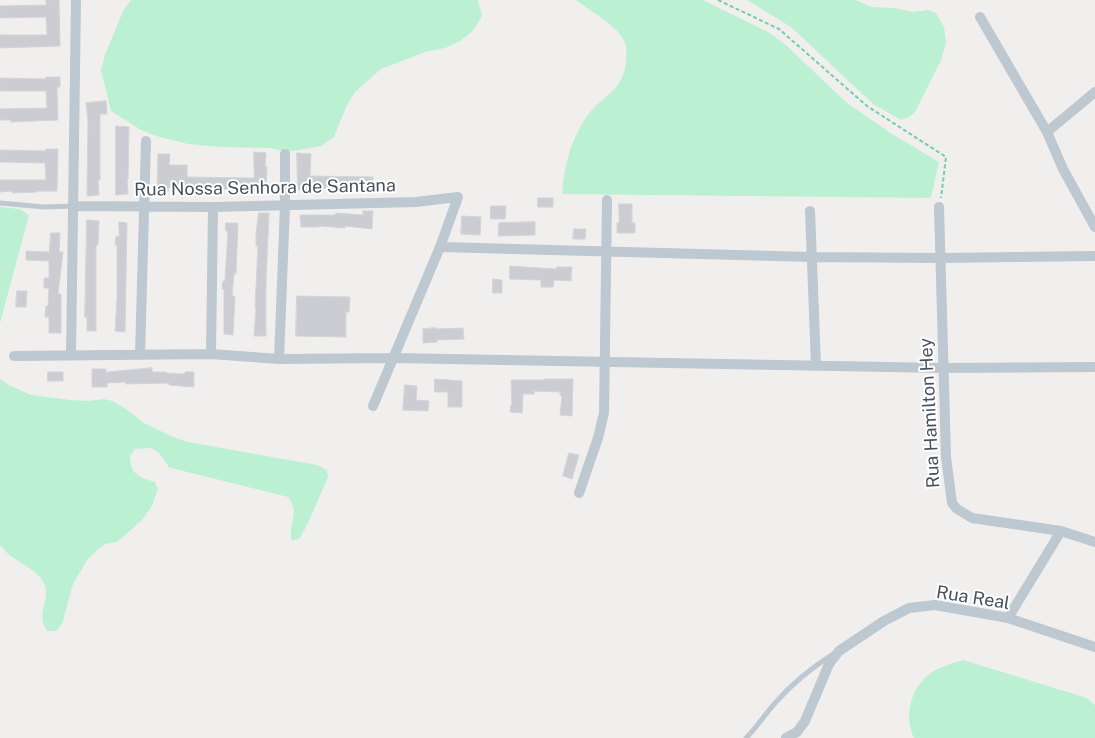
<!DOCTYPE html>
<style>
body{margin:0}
canvas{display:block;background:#f1eeee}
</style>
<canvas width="1095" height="738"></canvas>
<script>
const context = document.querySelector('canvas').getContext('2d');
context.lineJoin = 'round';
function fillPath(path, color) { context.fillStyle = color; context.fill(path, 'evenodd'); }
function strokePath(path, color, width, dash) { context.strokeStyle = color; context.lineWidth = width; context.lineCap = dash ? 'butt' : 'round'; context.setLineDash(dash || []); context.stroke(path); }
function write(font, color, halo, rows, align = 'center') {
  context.font = font + ' "Public Sans",sans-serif'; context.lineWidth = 4; context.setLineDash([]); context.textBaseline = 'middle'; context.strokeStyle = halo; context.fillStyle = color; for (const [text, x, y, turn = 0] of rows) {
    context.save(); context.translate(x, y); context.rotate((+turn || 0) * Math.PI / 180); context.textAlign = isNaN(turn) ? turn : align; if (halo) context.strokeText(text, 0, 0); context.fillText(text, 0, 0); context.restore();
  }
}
const green = new Path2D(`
 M131,0H478L482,16L473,31L460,41L445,48L428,51L381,69L355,92L346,107L334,137L321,146L287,152L270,148L221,147L188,144L156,136L141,130L111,111L101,70L105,55L123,11Z
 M576,0H703L770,33L788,47L847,103L892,134L939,162L931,198L562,194C564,167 570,142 585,119C600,96 624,92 626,61C627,55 627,45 623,39C615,24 590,11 576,0Z
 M747,0H856L871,7L895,8L913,12L928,10L936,13L944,27L946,43L941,60L915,112L909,117L901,120L873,104L791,27Z
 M0,207L20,209L29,215L0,323Z
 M0,379L9,385L31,395L71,400L88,401L104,399L112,401L126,409L144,423L173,437L188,442L317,465L327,470L328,477L308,523L300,538L292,541C287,524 301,514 288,497L167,467L168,465L158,452L151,448L135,449L130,456C131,475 138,477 155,482L158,489L152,506L142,520L117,542L105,544L98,549L87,560L73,584L62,624L56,631H47C36,615 49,604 45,586C41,572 21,564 11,556C6,553 4,548 0,545Z
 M963,660L1087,698L1095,705V738H914C903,715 911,685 934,671C943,666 953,663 963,660Z`);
const building = new Path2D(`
 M46,0H59L60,46L0,48V35H47L46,17L0,18V6L46,5Z
 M46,77H60V87H57L58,120L11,122V120H0V109L47,108L46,91H0V78L46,79Z
 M106,101L107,114H100V180H98L99,195L87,196L88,121L86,103Z
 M116,126L129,127L128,179H127L128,194L116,195Z
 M46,149H58L57,191H37V192L12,193V191L0,192V180H46L45,163L0,162V150L46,151Z
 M254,152L266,153L265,167H267L266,190L200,189L169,187L168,192H157L158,154H170L169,165H187V177L254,178Z
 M297,153L311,154L310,176L373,177V190L309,188V190H298Z
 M538,198H553V207H538Z
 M619,204H632V223H635V233H617V223H619Z
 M491,206H506L505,219H491Z
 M363,211H373L372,229L345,226V228L319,226V227H301L300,215H335L336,213L363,215Z
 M259,213H269L266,282V336H254L256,307H255L258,246H256V234Z
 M462,216L481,217L480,235L461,234Z
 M87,220L99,221L98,245H96V331H87V317H85Z
 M119,222L127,223L125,332L115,331L117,298V245H115L116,236L119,237Z
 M535,222V235L498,236L499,223Z
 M226,223H238L236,274H234L232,296H235L233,335L224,334V289H222L223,281H225L228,231H226Z
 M574,229H586L585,239H573Z
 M51,233H60L59,252H63L58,294H61V333H49V317H45L46,306H48L49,288H44V278H49V261L26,260V251L49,252Z
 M510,266L556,269L557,267H572L571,281L554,280L553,287H541V280L510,279Z
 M493,279L502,280V293H493Z
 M17,291H27L26,307H16Z
 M297,296L350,297L349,312H346V337L296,336Z
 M436,328V329L463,328L464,339L437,340V342L423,343V329Z
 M152,368V372H166V373L185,374V372H194V387L169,385V383L126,384V382L107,383V387H92V369H106V372Z
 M48,372H63V381H48Z
 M435,379L462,381V407H448V392H435Z
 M544,379H573L572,416L560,415L562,396L560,395V392L534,391V394H523L522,413L510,412L511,405H512L511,380H544Z
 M405,385L417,386L416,400L429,401L428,411L403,410Z
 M569,453L579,455L572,479L563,476Z`);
const path = new Path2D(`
 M718,0L779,29L867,106L946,157L941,198`);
const lane = new Path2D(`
 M0,203L44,207L73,206
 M746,738C757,727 765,714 776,702C792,684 811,668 832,655`);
const street = new Path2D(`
 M980,17L1047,132L1063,169L1095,227
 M1047,132L1095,92
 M73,206L213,207L416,202L458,197L440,247L373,406
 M939,207L946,457L952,503L957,509L972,518L1061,531L1095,542
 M810,211L816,365
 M440,247L812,257L940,258L1095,256
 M211,354L213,207
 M71,355L76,0
 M140,355L146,141
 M14,356L211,354L279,359L394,358L943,368L1095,367
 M279,359L285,206V154
 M579,493L598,438L604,413L607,200
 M1008,618L1061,531
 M786,738L797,732L805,721L829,664L839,651L884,621L909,608L935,605L1008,618L1095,647`);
const streetNames = [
 ["Rua Nossa Senhora de Santana",265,188,-1],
 ["Rua Hamilton Hey",930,413,-93],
 ["Rua Real",973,598,9]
];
fillPath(green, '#bbf1d2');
fillPath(building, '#cbcdd3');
strokePath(building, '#d2d4da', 1);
strokePath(path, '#71d0a5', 2, [4, 2.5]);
strokePath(lane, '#bec8d1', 5);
strokePath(street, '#bec8d1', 10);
write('18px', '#46515d', '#fff', streetNames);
</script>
